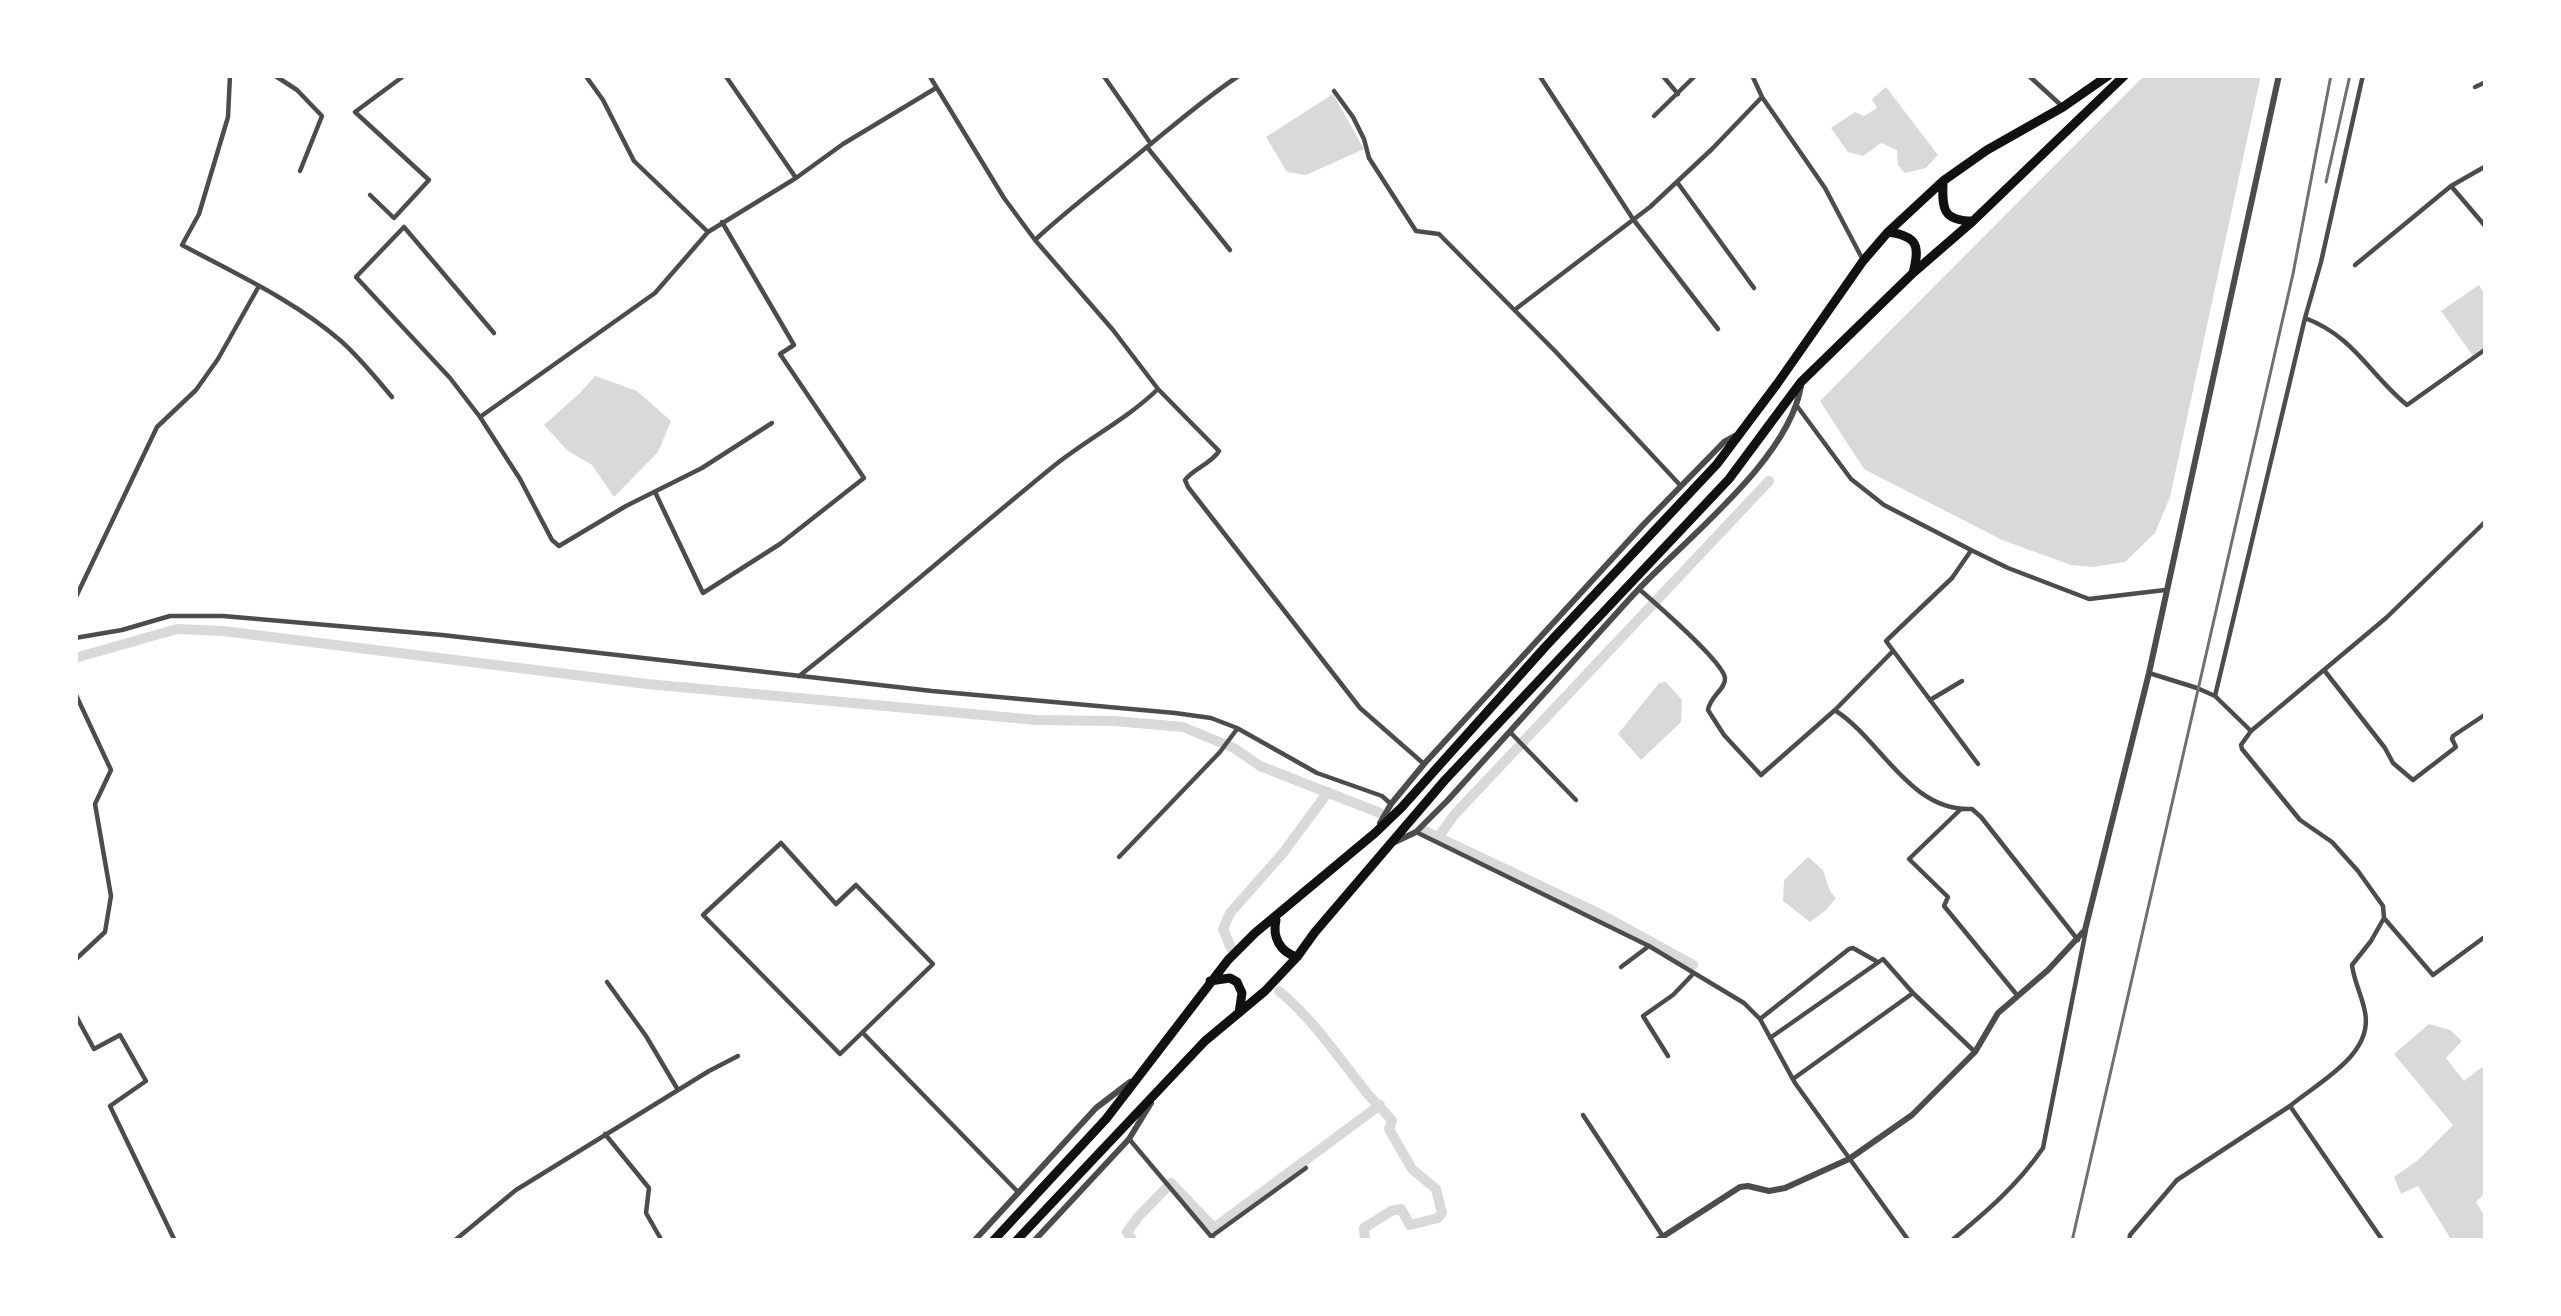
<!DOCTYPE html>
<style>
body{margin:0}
#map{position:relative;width:2561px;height:1316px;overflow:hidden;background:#fff;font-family:Inter,sans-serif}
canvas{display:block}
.frame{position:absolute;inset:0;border:78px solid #fff;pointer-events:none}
</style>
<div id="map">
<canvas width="2561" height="1316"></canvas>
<div class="frame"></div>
</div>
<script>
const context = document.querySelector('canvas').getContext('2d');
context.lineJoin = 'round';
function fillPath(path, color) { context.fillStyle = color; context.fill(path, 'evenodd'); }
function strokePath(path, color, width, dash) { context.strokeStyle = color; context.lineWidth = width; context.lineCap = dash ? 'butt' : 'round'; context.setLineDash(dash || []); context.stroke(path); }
const water = new Path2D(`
 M2145,75H2261L2170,497L2155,533L2125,562L2092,567L2071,565L2002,540L1864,469L1820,401Z
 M1886,87L1938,155L1926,168L1905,173L1898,165L1897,150L1881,143L1863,156L1848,152L1831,128L1855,112L1864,116L1877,108L1872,99Z
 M1333,94L1364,149L1306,175L1287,172L1266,137Z
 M2479,285L2486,296V346L2473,356L2441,311Z
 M595,376L637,391L671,421L658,452L614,497L592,465L568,451L544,425L580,393Z
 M1666,682L1682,700L1681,722L1641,760L1618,734L1659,683Z
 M1808,857L1823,870L1830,891L1836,898L1825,911L1810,922L1783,901L1784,880Z
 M2429,1024L2450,1030L2462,1041L2446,1058L2464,1081L2486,1064V1192L2476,1202L2486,1218V1241H2452L2418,1186L2401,1194L2394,1177L2418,1160L2453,1125L2394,1054Z`);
const canal = new Path2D(`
 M75,658L177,629L223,631L647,684L1037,720L1114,721L1183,727L1234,748L1260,766L1380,813
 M1425,831L1600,914L1693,965
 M1439,836L1455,814L1769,481
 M1231,948L1223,929L1230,913L1283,853L1328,792
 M1279,991C1314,1020 1338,1057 1367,1093C1375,1103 1384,1110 1392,1121L1389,1129L1412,1169L1436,1189L1442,1213L1438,1218L1410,1225L1401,1209L1391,1211L1364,1228L1365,1241
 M1133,1241L1127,1232L1138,1217L1171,1183L1214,1228L1380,1105`);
const minor = new Path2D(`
 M230,75L228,117L199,214L182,245C236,274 295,301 341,341C360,358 376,378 392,397
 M274,75L297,90L322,116L300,171
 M585,75L603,100L634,161L708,232L796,178L843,144L936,88
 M725,75L796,178
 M929,75L1004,198L1035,240L1113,330L1158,389L1219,451C1211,464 1194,468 1185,480L1188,487L1360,708L1424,764
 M1103,75L1151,144
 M1539,75L1633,219L1718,329
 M1662,75L1678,94
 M1752,75L1762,97L1825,188L1863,260
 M2028,75L2063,107
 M2475,87L2486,82
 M1334,91L1353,117L1364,139L1369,158L1416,231L1439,234L1555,351L1680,485
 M1654,116L1696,75
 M1147,147L1230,250
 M1677,182L1754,288
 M2451,186L2486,227
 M370,195L394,218L429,180L355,112L405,75
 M1035,240C1067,210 1102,184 1136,156C1171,128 1202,100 1240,75
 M2355,265L2451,186L2486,166
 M1517,308L1650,207L1712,149L1762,97
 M2305,318C2355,337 2369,374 2407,405L2486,349
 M494,333L404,227L356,277L450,378L480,417L655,293L708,232
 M1797,406L1851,479L1884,505L1971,550L2008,568L2089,599L2165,590
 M480,417L520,479L552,540L559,546L626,506L702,468L772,423
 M655,492L703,593L780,544L864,478L780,354L794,345L722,222
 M1970,552L1952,578L1886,641L1978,764
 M1639,589C1654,602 1723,662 1725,678C1726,689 1710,696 1708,710L1724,735L1761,775L1835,710L1892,652
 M75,599L157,427L196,390L218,359L259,286
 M75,638L122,630L170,616H223L442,635L932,691L1175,713L1211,718L1237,728L1317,773L1382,796L1391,804
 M2324,670L2385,748L2393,763L2413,780L2456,747L2452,739L2453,736L2486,714
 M2149,673L2197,688L2215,696L2251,731L2386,618L2486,521
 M799,676C886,608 969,535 1055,465C1089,438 1127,419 1158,389
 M75,693L111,770L95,804L111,896L105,932L75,960
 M2215,696L2305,318L2321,262L2363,75
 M1930,700L1962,681
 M1836,711C1881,740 1910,812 1972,809L1981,817L2078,940
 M2251,731L2241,745L2242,749L2300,820L2332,842L2358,871L2383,906L2384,918L2371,941L2352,965C2354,982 2362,995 2365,1012C2374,1055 2317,1083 2290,1106L2383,1241
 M1510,732L1576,800
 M1961,809L1909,859L1948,897L1944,906L2017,995
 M1416,832L1649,946L1744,1003L1760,1019L1795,1083L1909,1241
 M781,843L836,904L856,885L933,964L840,1054L703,915Z
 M1119,857L1220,752L1237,729
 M2384,918L2433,975L2486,936
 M1621,967L1649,946
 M607,982L646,1036L678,1090
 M75,1014L94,1049L120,1035L146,1081L110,1106L175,1241
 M1760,1019L1849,949L1853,948L1876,961
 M863,1033L1018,1192
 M1770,1038L1883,959L1913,993L1975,1052
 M1668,1056L1643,1016L1673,995L1694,973
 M1793,1079L1913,993
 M1583,1115L1662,1235
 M605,1134L649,1188L646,1213L662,1241
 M1130,1140L1215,1241
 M1212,1236L1306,1168
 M454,1241L516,1190L709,1071L738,1056
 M1951,1241C1986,1212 2017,1186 2043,1148L2086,930
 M2129,1241L2130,1235L2177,1180L2290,1106`);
const tertiary = new Path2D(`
 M1380,823L1391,804L1424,764L1643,525L1724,442L1735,436
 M1395,842L1416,832L1448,800C1510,732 1572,662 1635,593C1685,539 1789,460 1801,386
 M974,1241L1096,1108L1130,1082
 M1034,1241L1129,1139L1151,1103
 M1656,1241L1740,1187L1748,1186L1769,1191L1785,1188L1849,1159L1912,1115L1975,1052L1998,1013L2048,970L2085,930L2149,673L2279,75`);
const primary = new Path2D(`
 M1943,183C1942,209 1943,221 1973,221
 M1888,232C1918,236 1920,246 1913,273
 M1276,920C1272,937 1280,952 1297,957
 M1210,981L1230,978L1237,982L1242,993L1239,1013
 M993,1241L1106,1119L1228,960L1255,933L1375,833L1402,807L1546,646L1717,464L1777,384L1863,261L1888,232L1943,181L1987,150L2063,107L2109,75
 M1016,1241L1205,1041L1265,991L1297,957L1315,932L1445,780L1729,479L1801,382L1913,273L1973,221L2125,75`);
const rail = new Path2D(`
 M2326,182L2350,75
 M2072,1241L2293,274L2331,75`);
fillPath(water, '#d9d9d9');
strokePath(canal, '#d9d9d9', 10);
strokePath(minor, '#4c4c4c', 4.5);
strokePath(tertiary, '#4c4c4c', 6);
strokePath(primary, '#111', 9);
strokePath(rail, '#707070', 3);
</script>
